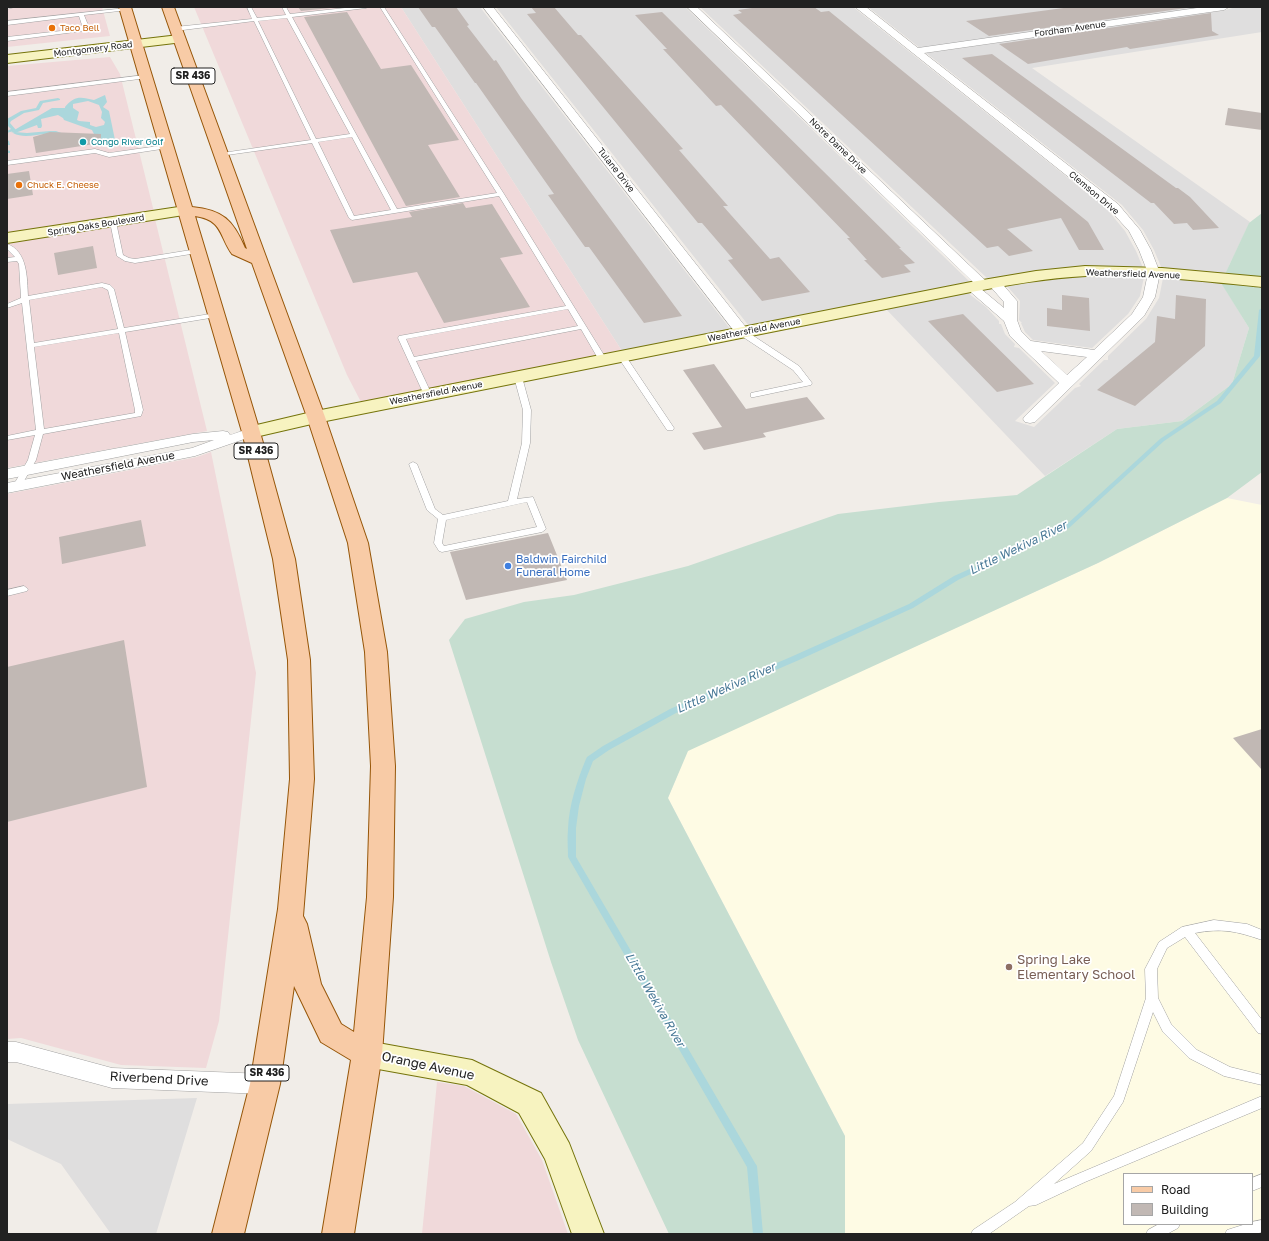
<!DOCTYPE html>
<style>
body{margin:0}
#map{position:relative;width:1269px;height:1241px;overflow:hidden;background:#f1ede8;font-family:"Golos Text",sans-serif}
canvas{display:block}
.frame{position:absolute;inset:0;border:8px solid #212121;pointer-events:none}
.legend{position:absolute;left:1123px;top:1173px;width:130px;height:52px;box-sizing:border-box;background:#fff;border:1px solid #a6a6a6;margin:0;padding:5px 7px;list-style:none;font-size:12px;color:#212121}
.legend li{display:flex;align-items:center;gap:8px;height:20px}
.legend b{width:20px;border:1px solid #a6a6a6}
</style>
<div id="map">
<canvas width="1269" height="1241"></canvas>
<div class="frame"></div>
<ul class="legend">
<li><b style="height:5px;background:#f8cba6"></b>Road</li>
<li><b style="height:11px;background:#c1b8b4"></b>Building</li>
</ul>
</div>
<script>
const context = document.querySelector('canvas').getContext('2d');
context.lineJoin = 'round';
function fillPath(path, color) { context.fillStyle = color; context.fill(path, 'evenodd'); }
function strokePath(path, color, width, dash) { context.strokeStyle = color; context.lineWidth = width; context.lineCap = dash ? 'butt' : 'round'; context.setLineDash(dash || []); context.stroke(path); }
function write(font, color, halo, rows, align = 'center') {
  context.font = font + ' "Golos Text",sans-serif'; context.lineWidth = 3.5; context.setLineDash([]); context.textBaseline = 'middle'; context.strokeStyle = halo; context.fillStyle = color; for (const [text, x, y, turn = 0] of rows) {
    context.save(); context.translate(x, y); context.rotate((+turn || 0) * Math.PI / 180); context.textAlign = isNaN(turn) ? turn : align; if (halo) context.strokeText(text, 0, 0); context.fillText(text, 0, 0); context.restore();
  }
}
const residential = new Path2D(`
 M401,7H480L731,330L622,351Z
 M496,7H685L970,282L749,326Z
 M700,7H853L1106,208L1125,231L1136,251L1143,268L988,279Z
 M868,7H1208L920,48Z
 M1236,7H1262V32L1032,68L1250,222L1225,274L1162,269L1154,250L1143,230L1122,205L926,53L1226,10Z
 M1102,276L1144,277L1140,296L1128,314L1092,348L1033,340L1025,332L1021,323H1022L1019,320L1020,301L1007,286L1064,278Z
 M1163,278L1221,282L1249,328L1232,384L1182,421L1117,429L1045,476L886,309L968,293L986,307L999,321V324H1001L1005,334L1015,344L1014,347L1019,348L1055,383L1015,421L1034,427L1075,388L1081,386L1079,384L1104,360H1108V356L1146,319L1159,298Z
 M197,1098L156,1234H111L61,1164L7,1139V1104Z`);
const commercial = new Path2D(`
 M7,7H102L110,36L7,47Z
 M194,7H401L622,351L361,402L347,375Z
 M110,57L120,74L154,212L7,235V66Z
 M155,219L207,431L7,468V242Z
 M211,452L256,673L219,1021L206,1068L121,1065L21,1038L7,1039V494L197,457Z
 M437,1082L464,1086L516,1114L542,1160L568,1234H422Z`);
const education = new Path2D(`
 M1227,498L1262,505V1234H845V1136L668,798L688,750L1098,563ZM1124,1174H1252V1224H1124Z`);
const wetland = new Path2D(`
 M1262,213V278L1225,274L1249,223Z
 M1221,283L1262,286V472L1227,498L1098,563L688,751L668,798L845,1136V1234H669L578,1040L551,962L449,640L465,619L524,602L574,595L688,566L838,514L939,502L1017,495L1117,429L1182,421L1232,384L1249,328Z`);
const water = new Path2D(`
 M105,95L107,102L103,107L109,111L115,140L111,138L99,144L96,135L97,134H94L92,130L64,120L63,118L58,115L41,119L42,126L41,128H38L37,125L15,133L11,132L52,108H65V107C75,95 81,97 94,100ZM88,101L99,105L102,112L101,118L105,122L104,125L96,127L90,125V122L79,121L77,120L79,112L73,108V104Z`);
const stream = new Path2D(`
 M58,98L60,99V100L43,103L39,110L24,113L11,121L10,123L16,130L7,133V131L11,129L7,125V119L21,111L36,108L40,101Z
 M50,131H56L64,134C60,136 54,133 48,134C36,134 24,139 13,133L15,132L27,133Z
 M7,140L9,141L10,145H7Z
 M7,150L10,151V153H7Z
 M1262,308V335L1260,356L1221,403L1164,441L1069,528L958,580L913,608L799,660L676,713L609,750L593,761L586,779L579,806L576,828V857L755,1163L757,1166L763,1234H753L747,1167L568,857C568,848 567,838 568,829C569,805 577,781 586,759L587,757L603,746L670,709L793,656L909,604L954,576L1065,526L1160,439L1217,401L1254,356L1259,310Z`);
const building = new Path2D(`
 M298,7H340L301,11Z
 M418,7H456L469,25L467,26L494,61L496,60L521,98L682,316L644,323L589,247H585L548,195L554,194L476,83H475L435,27H432Z
 M531,7H554L578,35H581L683,149L679,150L728,206H723L770,259L779,257L810,292L762,301L728,260L733,259L702,223H698L527,14L536,13Z
 M759,7H814L821,12L829,11L1088,222L1104,250H1079L1061,218L1007,229L1033,251L1009,256L998,246L987,248L733,15L742,13L738,10Z
 M1071,7H1193L989,36L966,21Z
 M347,12L381,69L411,65L459,140L428,145L460,197L406,206L304,17Z
 M662,12L901,248H899L915,263L904,265L911,272L882,278L864,260H867L847,238H850L721,105L716,106L663,49H667L635,15Z
 M1211,13L1212,31L1219,35L1130,49L1127,47L1028,64L999,44Z
 M992,54L1176,188H1178L1190,197L1219,228L1193,230L1187,223L1174,224L1154,203H1151L962,58Z
 M1228,108L1262,113V130L1225,125Z
 M50,132L101,134V143L36,153L33,137Z
 M29,171L33,195L7,199V174Z
 M463,203L466,208L492,204L523,254L500,258L530,307L444,323L417,272L353,283L330,230L412,217L409,212Z
 M93,246L97,268L58,275L54,253Z
 M1062,295L1089,298L1090,331L1047,326V308L1062,310Z
 M1176,295L1206,299L1205,346L1135,406L1097,390L1155,342L1157,316L1175,319Z
 M963,314L1034,384L997,392L928,321Z
 M714,364L746,409L807,397L825,419L763,433L766,437L704,450L692,433L722,427L683,370Z
 M141,520L146,546L62,564L59,537Z
 M548,533L567,580L466,600L450,552Z
 M124,640L147,787L7,822V667Z
 M1262,729V770L1233,738Z`);
const lane = new Path2D(`
 M7,7H15L7,9Z
 M247,7H251L257,18L286,15L282,7H286L290,14L354,7H368L366,8L292,17L397,209L497,193L380,7H384L504,194L607,360L606,362H600L581,329L416,361L432,395L428,397H425L398,338L399,336L566,306L499,196L352,220L349,218L312,143L220,156V154L222,153L311,140L254,21L175,31L172,29L175,27L252,19ZM287,18L350,134L316,139L258,21ZM352,137L391,210L354,216L318,142ZM568,309L578,326L414,357L406,339Z
 M126,8H128V10L84,15L88,25L86,29L82,31L7,41V37L79,29L82,25L79,16L7,25V21Z
 M145,75L147,76V78L7,96V92Z
 M166,145L169,147L168,148L109,157L95,153L7,165V161L95,149L109,153Z
 M113,220L116,222L123,255L129,258L135,259L197,249L200,251L197,253L135,263L125,261L117,256L110,222Z
 M7,244C28,251 27,279 28,296L102,283L110,285L114,289L124,328L216,313L219,315L216,317L125,332L143,410L141,416L43,434L36,460L20,488H17L13,486L28,460L35,435L7,440V436L36,430L22,303L7,308V304L21,298L19,264L17,261L7,262V258L15,257L7,249ZM102,287L108,290L118,329L34,343L29,300ZM119,333L135,410V413L44,429L34,347Z
 M740,331H746L799,366L812,383L811,385L754,397H751V393L803,382L793,370L740,335Z
 M619,355H625L674,428L673,430H667L618,357Z
 M515,375H518L522,377L531,410L530,443L517,499L533,497L546,529L542,532L442,552L439,551L434,543L438,519L427,510L409,464L413,462L417,464L435,509L443,515L508,501L522,443L523,410L514,377ZM527,502L537,527L444,546L442,543L446,520Z
 M24,586L28,589L27,591L7,596V590Z
 M1214,920L1247,924L1262,930V940C1236,931 1222,928 1195,933L1262,1020V1034L1258,1033L1185,937L1167,948L1157,969L1158,998L1171,1024L1197,1050L1230,1067L1262,1075V1085L1224,1076L1189,1058L1163,1032L1153,1012L1123,1102L1091,1151L1054,1184L1262,1096V1108L1085,1182L1036,1205L1029,1206L989,1234H971L973,1230L1015,1202L1083,1143L1114,1096L1146,998L1145,969L1159,942L1182,927Z
 M1262,1174V1187L1252,1191V1178Z
 M1262,1220V1232L1256,1234H1225L1227,1230L1246,1224H1252V1222Z
 M1159,1224H1180L1178,1228L1167,1234H1146L1148,1230Z`);
const street = new Path2D(`
 M483,7H493L748,330L750,333L748,336H738Z
 M687,7H697L988,283L989,280H999L1017,301V320L1021,331L1031,341L1094,350L1132,314L1143,297L1148,273L1139,250L1129,231L1110,210L855,7H866L918,48L1204,7H1229L1224,10L924,53L1118,204L1140,230L1151,250L1160,273L1155,297L1144,316L1035,422L1030,423L1025,422L1023,419L1025,416L1059,383L1010,336L1004,321L965,287L966,284H975ZM989,285L1004,302V308L980,288H988ZM1041,351L1087,357L1067,375Z
 M251,428L256,429L258,432L256,435L195,456L7,493V483L192,448L214,440L193,442L7,479V469L193,434L223,431L228,432L230,435Z
 M7,1042H16L112,1068L265,1074L273,1077L276,1084L273,1091L265,1094L112,1088L16,1062H7Z`);
const secondary = new Path2D(`
 M179,35L183,36L185,39L183,42L7,63V55Z
 M185,206L190,208L193,211L190,214L7,243V233Z
 M1085,266L1162,268L1262,277V287C1204,281 1145,274 1086,276C1047,278 1009,285 971,292L316,423L251,438L244,436L242,432L244,428L316,411L971,282L1036,271Z
 M367,1041L472,1060L541,1093L569,1143L604,1234H572L545,1159L519,1113L467,1085L367,1067L357,1063L352,1054L357,1045Z`);
const primary = new Path2D(`
 M119,7H131L192,207C223,210 233,220 245,248L247,249L162,7H174L325,417L368,543L387,652L395,766L393,897L382,1054L354,1234H322L351,1060L321,1042L294,986L280,1084L244,1234H212L250,1084L278,909L290,779L288,660L273,559L242,432ZM195,216C223,220 219,236 232,254L252,263L307,417L348,543L365,652L371,766L367,897L354,1032L341,1024L321,984L307,924L303,916L314,779L310,660L295,559L260,432Z`);
const markers = [
 [52,28,4,"#e8710a"],
 [83,142,4,"#0f9aa8"],
 [19,185,4,"#e8710a"],
 [508,566,4,"#3f7fe0"],
 [1009,967,4,"#8d6e63"]
];
const farFoodnames = [
 ["Taco Bell",60,28],
 ["Chuck E. Cheese",27,185]
];
const farStreetnames = [
 ["Fordham Avenue",1070,29,-8],
 ["Montgomery Road",93,49,-7],
 ["Notre Dame Drive",838,146,44],
 ["Tulane Drive",616,170,52],
 ["Clemson Drive",1094,193,40],
 ["Spring Oaks Boulevard",96,225,-9],
 ["Weathersfield Avenue",1133,274,2],
 ["Weathersfield Avenue",754,330,-11],
 ["Weathersfield Avenue",436,393,-11]
];
const farCulturenames = [
 ["Congo River Golf",91,142]
];
const shields = [
 [193,76,44],
 [256,451,44],
 [267,1073,44]
];
const shieldNames = [
 ["SR 436",193,76],
 ["SR 436",256,451],
 ["SR 436",267,1073]
];
const streetNames = [
 ["Weathersfield Avenue",118,466,-11]
];
const shopNames = [
 ["Baldwin Fairchild",516,560],
 ["Funeral Home",516,573]
];
const waterNames = [
 ["Little Wekiva River",1018,548,-26],
 ["Little Wekiva River",726,688,-24],
 ["Little Wekiva River",655,1000,60]
];
const nearEducationnames = [
 ["Spring Lake",1017,960],
 ["Elementary School",1017,975]
];
const nearStreetnames = [
 ["Orange Avenue",428,1066,12],
 ["Riverbend Drive",159,1079,3]
];
fillPath(residential, '#dfdede');
fillPath(commercial, '#f0d9da');
fillPath(education, '#fefbe4');
fillPath(wetland, '#c6ded0');
fillPath(water, '#abd7dc');
fillPath(stream, '#abd7dc');
fillPath(building, '#c1b8b4');
strokePath(lane, '#a2a2a2', 1);
strokePath(street, '#a2a2a2', 1);
strokePath(secondary, '#75740b', 2);
strokePath(primary, '#965608', 2);
fillPath(lane, '#fff');
fillPath(street, '#fff');
fillPath(secondary, '#f7f3c0');
fillPath(primary, '#f8cba6');
for (const [x, y, r, color] of markers) { const dot = new Path2D(); dot.arc(x, y, r, 0, 2 * Math.PI); context.fillStyle = color; context.fill(dot); strokePath(dot, '#fff', 1.5); }
write('9px', '#c56008', '#fff', farFoodnames, 'left');
write('9px', '#212121', '#fff', farStreetnames);
write('9px', '#0d838f', '#fff', farCulturenames, 'left');
for (const [x, y, w] of shields) { const box = new Path2D(); box.roundRect(x - w / 2, y - 8, w, 16, 3); context.fillStyle = '#fff'; context.fill(box); strokePath(box, '#212121', 1); }
write('bold 10px', '#212121', null, shieldNames);
write('11px', '#212121', '#fff', streetNames);
write('11px', '#366cbe', '#fff', shopNames, 'left');
write('italic 12px', '#477896', '#fff', waterNames);
write('13px', '#785e54', '#fff', nearEducationnames, 'left');
write('13px', '#212121', '#fff', nearStreetnames);
</script>
